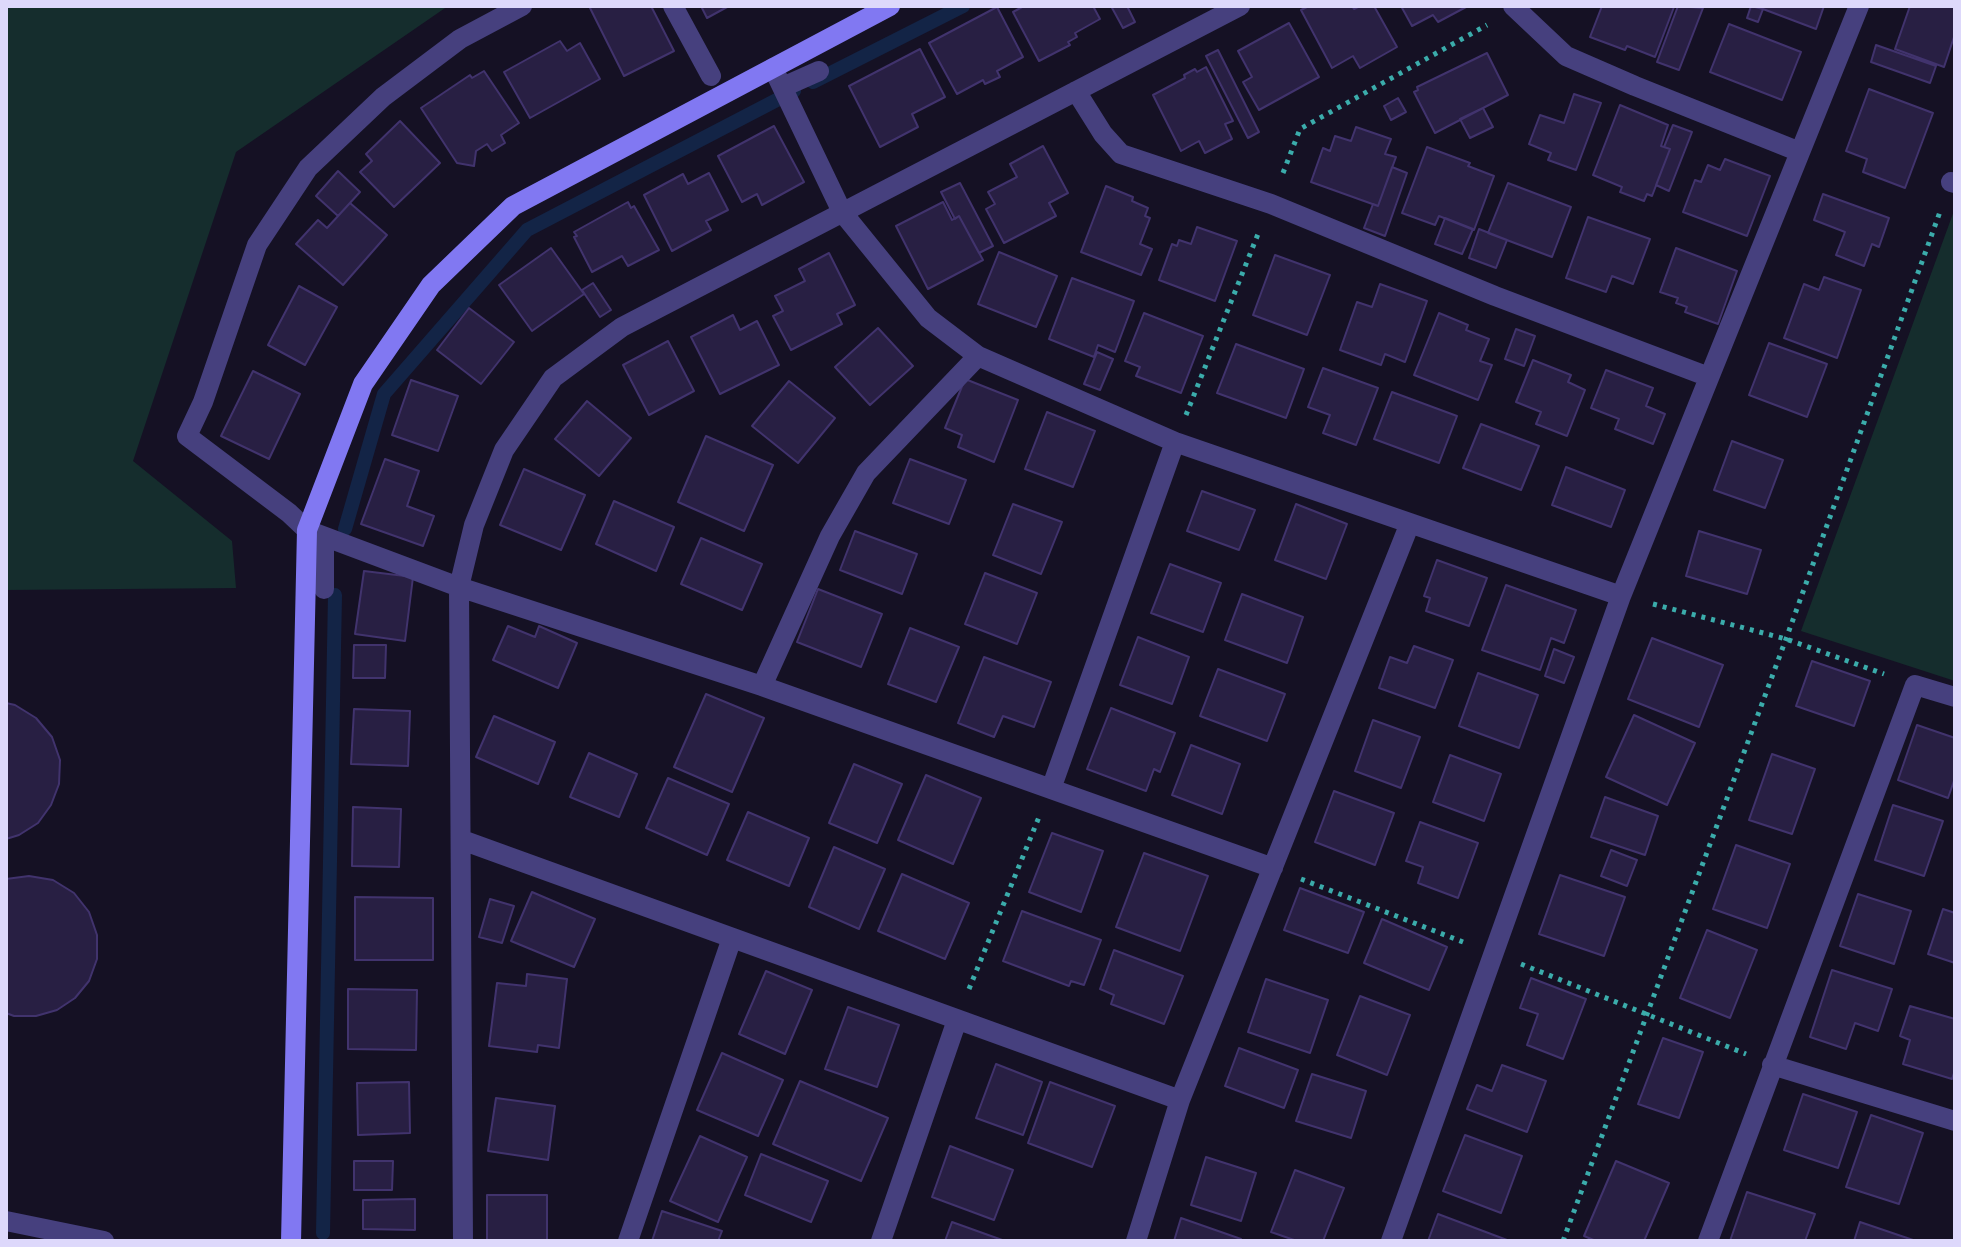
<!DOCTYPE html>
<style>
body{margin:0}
#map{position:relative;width:1961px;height:1247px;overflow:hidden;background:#151124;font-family:Manrope,sans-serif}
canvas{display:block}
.frame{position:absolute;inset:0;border:8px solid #ddd8fb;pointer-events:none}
</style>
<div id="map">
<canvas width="1961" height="1247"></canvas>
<div class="frame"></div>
</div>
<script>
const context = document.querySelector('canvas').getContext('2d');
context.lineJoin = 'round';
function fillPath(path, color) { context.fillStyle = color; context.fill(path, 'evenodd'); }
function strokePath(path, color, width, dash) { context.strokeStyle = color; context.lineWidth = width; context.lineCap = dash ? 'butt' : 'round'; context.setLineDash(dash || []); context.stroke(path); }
const green = new Path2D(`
 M6,6H448L236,152L133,461L232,541L236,588L6,590Z
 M1955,208V681L1801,631Z`);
const stream = new Path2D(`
 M813,82L963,6
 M345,529L384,394L527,230L794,91
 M323,1233L335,595`);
const building = new Path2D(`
 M589,6H651L674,51L624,76Z
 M701,6H729L707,18Z
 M1024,6H1093L1100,19L1075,33L1077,37L1068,42L1070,45L1039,61L1013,12Z
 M1111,6H1127L1135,22L1123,28Z
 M1309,6H1352L1354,9L1360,6H1374L1397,47L1360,68L1353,56L1332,68L1301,10Z
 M1401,6H1468L1438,22L1433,15L1412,26Z
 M1602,6L1674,7L1655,57L1627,46L1625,50L1590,37Z
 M1678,6L1703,8L1679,70L1657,62Z
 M1751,6L1763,9L1758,22L1747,18Z
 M1755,6H1824L1816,29Z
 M1910,6H1955V34L1944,67L1895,49Z
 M997,7L1023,57L997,71L1000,77L985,84L983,80L957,94L929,43Z
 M1289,23L1319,77L1259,110L1243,82L1252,77L1238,51Z
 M1729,24L1801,52L1782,100L1710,72Z
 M560,41L567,51L580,43L600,79L530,118L504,72Z
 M1876,45L1936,66L1930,83L1871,62Z
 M920,49L945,97L912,114L918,127L880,147L849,86Z
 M1218,50L1259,132L1248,138L1206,56Z
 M1487,53L1508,95L1435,133L1414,92L1418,90L1417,87Z
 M1206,67L1233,121L1225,124L1232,139L1205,153L1199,141L1181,151L1153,95L1185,78L1184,75L1195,69L1197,72Z
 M484,71L519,123L501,135L505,143L492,151L487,144L476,151L474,166L457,163L421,108L470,75L472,78Z
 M1869,89L1933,113L1905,188L1863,172L1867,159L1846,151Z
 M1574,94L1601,103L1576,170L1548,160L1551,153L1529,144L1540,115L1564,123Z
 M1398,98L1406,112L1391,120L1384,106Z
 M1620,105L1668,125L1661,146L1670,149L1652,196L1647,194L1644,201L1620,192L1622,187L1593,175Z
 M1483,108L1493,127L1470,138L1460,119Z
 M400,121L440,163L394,207L360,172L372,161L366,154Z
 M1673,125L1692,132L1669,191L1656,185L1670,149L1664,147Z
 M774,126L804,182L762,205L757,194L742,202L718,156Z
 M1356,127L1391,139L1385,154L1396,157L1378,206L1311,182L1323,148L1330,151L1335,136L1351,141Z
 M1043,146L1068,193L1049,203L1056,216L1004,243L986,209L995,204L988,192L1017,177L1010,164Z
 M1427,147L1470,163L1468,166L1494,176L1474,230L1439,216L1435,225L1402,213Z
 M1725,159L1770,176L1747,236L1683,212L1695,180L1701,182L1708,165L1720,170Z
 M1392,167L1407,173L1385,236L1364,228L1373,204L1378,206Z
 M338,171L360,192L338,216L316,196Z
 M709,173L728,210L706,221L711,230L672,251L644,195L683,174L688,184Z
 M960,183L993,246L979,253L959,216L955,219L941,192Z
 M1508,183L1571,207L1552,257L1488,233Z
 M1106,186L1133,197L1132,201L1148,208L1145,216L1150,218L1140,244L1152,249L1141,275L1081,252Z
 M1823,194L1889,218L1879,247L1872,244L1864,266L1836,255L1845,232L1814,220Z
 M628,202L631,208L634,206L659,250L628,266L622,256L592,272L574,237L577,236L574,232Z
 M943,202L952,220L959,216L983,260L928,289L896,226Z
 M350,203L387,235L343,285L296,244L318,220L327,228Z
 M1588,217L1650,239L1633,284L1612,276L1606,292L1566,278Z
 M1445,218L1473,229L1462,254L1435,244Z
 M1197,227L1237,241L1215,301L1159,280L1172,244L1177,246L1179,240L1191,244Z
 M1479,229L1507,240L1496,268L1469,258Z
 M551,248L584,294L532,331L499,285Z
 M1676,248L1737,271L1718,324L1685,312L1687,307L1676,303L1678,298L1660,292Z
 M999,252L1057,276L1036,327L978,304Z
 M829,253L855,305L837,314L842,324L791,350L773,316L783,311L775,296L805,281L799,269Z
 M1275,255L1330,275L1307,335L1253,315Z
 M1824,277L1861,290L1837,358L1784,338L1804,284L1819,290Z
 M1072,278L1134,301L1115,352L1098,345L1094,357L1049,339Z
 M593,283L611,310L600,317L582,290Z
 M1380,284L1427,301L1405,362L1385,354L1381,365L1340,350L1357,302L1372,307Z
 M299,286L337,307L305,365L268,345Z
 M469,308L514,342L481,384L437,350Z
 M1144,313L1203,336L1181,393L1136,376L1140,367L1125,361Z
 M1439,313L1468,325L1466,330L1489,339L1480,361L1492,365L1478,400L1414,375Z
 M733,315L740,330L757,321L779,365L720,394L691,337Z
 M878,328L913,366L870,405L835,367Z
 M1516,329L1535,336L1524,366L1505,359Z
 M668,341L694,391L649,415L623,365Z
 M1769,343L1827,364L1807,417L1749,395Z
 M1236,344L1304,369L1286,418L1217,393Z
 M1097,352L1113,359L1100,390L1084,384Z
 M1533,360L1571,375L1568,382L1585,390L1567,436L1536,424L1541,412L1516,402Z
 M1323,368L1378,388L1356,445L1323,433L1330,415L1308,407Z
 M1606,370L1653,388L1646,406L1665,414L1653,444L1615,429L1619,419L1591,408Z
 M253,371L300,394L269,459L221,436Z
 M965,379L1018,400L994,462L958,447L962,435L945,428Z
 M411,380L458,396L438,451L392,435Z
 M789,381L835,418L798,463L752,426Z
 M1392,392L1457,416L1439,463L1374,439Z
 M587,401L631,438L599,476L555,439Z
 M1047,412L1095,431L1073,487L1025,469Z
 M1481,424L1539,446L1521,490L1463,468Z
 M706,436L773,465L744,531L678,502Z
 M1732,441L1783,460L1765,508L1714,490Z
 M385,459L419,471L407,506L434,516L423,546L361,524Z
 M910,459L966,480L949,524L893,503Z
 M1566,467L1625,490L1611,527L1552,505Z
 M524,469L585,495L561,550L500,525Z
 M1202,491L1255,510L1239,550L1187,531Z
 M614,501L674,527L656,571L596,544Z
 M1013,504L1062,522L1041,574L993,555Z
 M1296,504L1347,524L1326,579L1275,560Z
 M855,531L917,554L902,594L840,570Z
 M1699,531L1761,550L1747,594L1686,576Z
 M701,538L762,564L742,610L681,584Z
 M1437,560L1487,578L1469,626L1426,611L1430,598L1424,596Z
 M1170,564L1221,583L1203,632L1151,613Z
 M364,571L413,577L405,641L355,634Z
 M985,573L1037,593L1017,644L965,624Z
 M1506,585L1576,610L1564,643L1551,638L1540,670L1482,650Z
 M818,589L882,614L861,667L797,642Z
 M1242,594L1303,617L1287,663L1225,640Z
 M508,626L535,637L539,626L577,643L558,688L493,660Z
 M910,628L959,647L936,702L888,684Z
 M1138,637L1189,657L1172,704L1120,685Z
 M1652,638L1723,665L1699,727L1628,699Z
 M354,645H386L385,678H353Z
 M1414,646L1453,660L1435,708L1379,688L1390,657L1407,663Z
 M1554,649L1574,657L1564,683L1545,676Z
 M984,657L1051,682L1034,727L1003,716L994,737L958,723Z
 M1812,661L1870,681L1854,726L1796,706Z
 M1218,669L1285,694L1267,741L1200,716Z
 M1478,673L1538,695L1519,748L1459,726Z
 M706,694L764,718L732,792L674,767Z
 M6,703L15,705L36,718L52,737L60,760L59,784L51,805L38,823L19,835L6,839Z
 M1111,708L1175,733L1160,772L1154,769L1146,791L1087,769Z
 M354,709L410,711L408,766L351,764Z
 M1634,715L1695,743L1667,805L1606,777Z
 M494,716L555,742L538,784L476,757Z
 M1373,720L1420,737L1401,788L1355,771Z
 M1917,725L1955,738V778L1948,798L1898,780Z
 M1191,745L1240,764L1222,814L1172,795Z
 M589,753L637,774L619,817L570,797Z
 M1772,754L1815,769L1792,834L1749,820Z
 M1450,755L1501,774L1484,821L1433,802Z
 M854,764L902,784L877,843L829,823Z
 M926,775L981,798L953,864L898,840Z
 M668,778L729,804L707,855L646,828Z
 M1334,791L1394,813L1375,865L1315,842Z
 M1605,797L1658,816L1645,855L1591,837Z
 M1893,805L1943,821L1924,876L1875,860Z
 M353,807L401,809L399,867L352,866Z
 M748,812L809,838L789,886L727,860Z
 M1420,822L1478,843L1458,898L1418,883L1423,867L1406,861Z
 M1052,833L1103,851L1081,912L1029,892Z
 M1736,845L1790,864L1767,928L1713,909Z
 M834,847L885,869L859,929L809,907Z
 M1611,850L1637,860L1627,886L1601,876Z
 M1144,853L1208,876L1180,951L1116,927Z
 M902,874L969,903L945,959L878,931Z
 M1560,875L1625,897L1604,956L1539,934Z
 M29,876L53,880L74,893L89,912L97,935V959L89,981L75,998L57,1010L36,1016H14L6,1013V879Z
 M1300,888L1364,912L1348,953L1284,930Z
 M532,892L595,919L574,967L511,941Z
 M1858,894L1911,911L1894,964L1840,946Z
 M355,897L433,898V960H355Z
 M490,899L514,906L502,943L479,937Z
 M1943,909L1955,913V963L1928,954Z
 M1022,911L1101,940L1084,985L1071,981L1069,986L1003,961Z
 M1382,919L1447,947L1429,990L1364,963Z
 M1707,930L1757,950L1730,1018L1680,998Z
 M1114,950L1183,976L1164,1024L1111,1004L1114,995L1100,989Z
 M1832,970L1892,989L1878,1031L1855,1023L1846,1049L1810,1037Z
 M766,971L812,990L785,1054L739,1034Z
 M527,974L567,979L559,1048L538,1045L537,1052L489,1046L497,983L526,986Z
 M1531,978L1586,999L1563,1059L1527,1045L1538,1014L1520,1008Z
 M1266,979L1328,1000L1310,1053L1248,1032Z
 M348,989L417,990L416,1050L348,1049Z
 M1360,996L1410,1015L1387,1075L1337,1055Z
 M1910,1006L1955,1019V1070L1952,1079L1903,1064L1910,1040L1900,1036Z
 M848,1007L899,1025L877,1087L825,1069Z
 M1663,1038L1703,1052L1679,1118L1638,1104Z
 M1239,1048L1298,1070L1284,1108L1225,1086Z
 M722,1053L783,1080L758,1136L697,1110Z
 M996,1064L1042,1082L1023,1135L976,1118Z
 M1502,1065L1546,1081L1527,1132L1467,1109L1477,1085L1492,1091Z
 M1312,1074L1366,1091L1351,1138L1296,1121Z
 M800,1081L888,1118L861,1181L773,1144Z
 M409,1082L410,1133L358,1135L357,1083Z
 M1050,1082L1115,1106L1092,1167L1028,1143Z
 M1803,1094L1857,1112L1838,1168L1784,1150Z
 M496,1098L555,1106L548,1160L488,1151Z
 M1871,1115L1923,1133L1899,1204L1846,1187Z
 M1465,1135L1522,1156L1501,1213L1443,1191Z
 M700,1136L747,1157L718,1222L670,1201Z
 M950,1146L1013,1170L994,1220L932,1197Z
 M761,1154L828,1181L811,1222L745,1195Z
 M1206,1157L1256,1173L1241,1221L1191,1205Z
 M354,1161H393L392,1190H354Z
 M1616,1161L1669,1183L1644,1241H1596L1584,1236Z
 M1295,1170L1344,1188L1323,1241H1297L1271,1232Z
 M1747,1192L1815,1214L1805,1241H1730Z
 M487,1195H547V1241H487Z
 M415,1199V1230L363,1229V1200Z
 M662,1211L722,1231L718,1241H652Z
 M1438,1214L1507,1240L1506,1241H1428Z
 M1181,1218L1241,1239L1240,1241H1174Z
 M952,1222L1005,1241H945Z
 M1860,1222L1916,1241H1854Z`);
const path = new Path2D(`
 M1283,173L1300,129L1487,25
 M1186,415L1258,234
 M1653,604L1786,639L1884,674
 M1301,879L1463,942
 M1521,964L1746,1054
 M969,989L1039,817
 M1563,1241L1786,639L1941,209`);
const street = new Path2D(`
 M522,6L460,39L383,97L308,168L257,245L203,402L187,436L289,513L307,530L459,587L762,686L1273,868
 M673,6L711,76
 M1513,6L1566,56L1635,86L1800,152
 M773,68L842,212L928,318L978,356L1175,442L1621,596
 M783,87L819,71
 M1076,91L1103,134L1121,154L1271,204L1495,296L1709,377
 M1951,182L1955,183
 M324,589V537
 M762,686L830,536L866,473L978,356
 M1051,789L1175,442
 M462,840L1180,1100
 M1772,1065L1955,1121
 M6,1221L104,1241
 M463,1241L459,587L474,525L504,450L553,378L622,327L1240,6
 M628,1241L732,938
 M881,1241L957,1020
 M1136,1241L1180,1100L1410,523
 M1391,1241L1621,596L1859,6
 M1708,1241L1915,685L1955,697`);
const secondary = new Path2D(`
 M291,1241L307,530L363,384L431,285L513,206L890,6`);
fillPath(green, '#152d2d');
strokePath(stream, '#132446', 14);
fillPath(building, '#281f43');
strokePath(building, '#41336d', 2);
strokePath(path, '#3bacab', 5, [4, 6]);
strokePath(street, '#46407e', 20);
strokePath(secondary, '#8178f2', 20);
</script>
